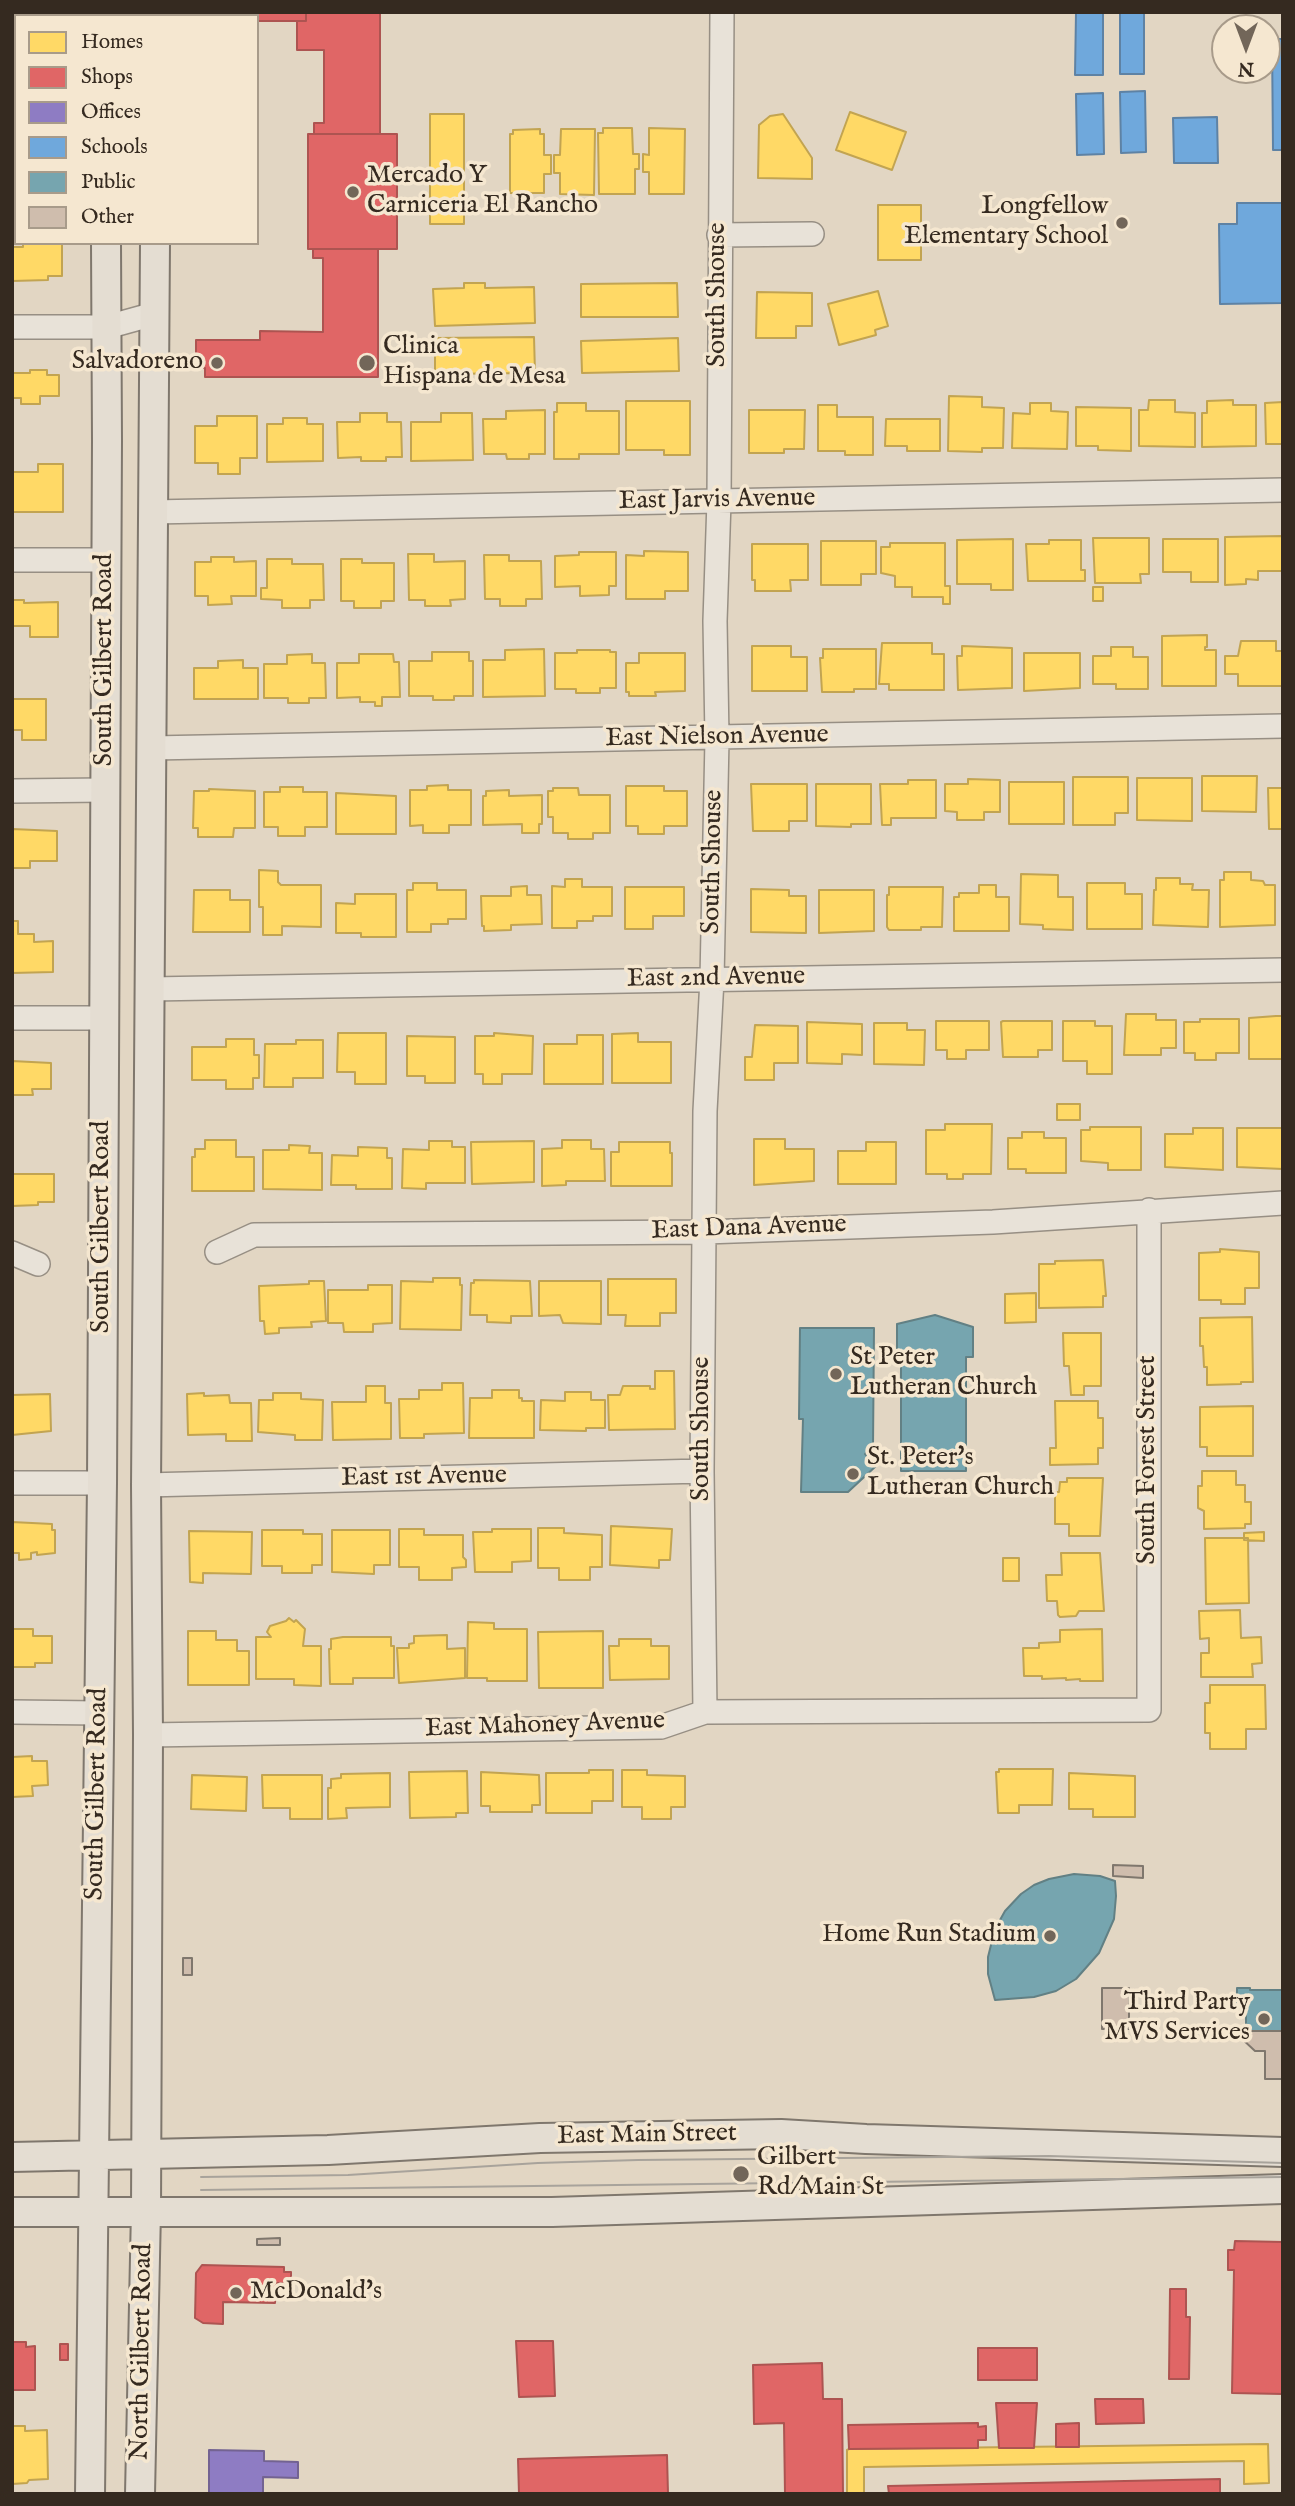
<!DOCTYPE html>
<style>
body{margin:0}
#map{position:relative;width:1295px;height:2506px;overflow:hidden;background:#e2d6c3;font-family:"IM FELL English",serif}
canvas{display:block}
.frame{position:absolute;inset:0;border:14px solid #352a20;pointer-events:none}
.legend{position:absolute;left:14px;top:14px;width:245px;height:231px;box-sizing:border-box;background:#f5e7d0;border:2px solid #a89b8a;margin:0;padding:9px 12px;list-style:none;font-size:21px;color:#352a20}
.legend li{display:flex;align-items:center;gap:14px;height:35px}
.legend b{width:35px;border:2px solid #a89b8a}
.north{position:absolute;left:1211px;top:14px;width:70px;height:70px;box-sizing:border-box;background:#f5e7d0;border:2px solid #a89b8a;border-radius:50%;rotate:180deg;font-size:19px;font-weight:700;line-height:28px;text-align:center;color:#352a20}
.north::after{content:'';display:block;margin:auto;width:24px;height:32px;background:#726659;clip-path:polygon(50% 0,100% 100%,50% 72%,0 100%)}
</style>
<div id="map">
<canvas width="1295" height="2506"></canvas>
<div class="frame"></div>
<ul class="legend">
<li><b style="height:19px;background:#ffd966"></b>Homes</li>
<li><b style="height:19px;background:#e06666"></b>Shops</li>
<li><b style="height:19px;background:#8e7cc3"></b>Offices</li>
<li><b style="height:19px;background:#6fa8dc"></b>Schools</li>
<li><b style="height:19px;background:#76a5af"></b>Public</li>
<li><b style="height:19px;background:#cfbdad"></b>Other</li>
</ul>
<div class="north">N</div>
</div>
<script>
const context = document.querySelector('canvas').getContext('2d');
context.lineJoin = 'round';
function fillPath(path, color) { context.fillStyle = color; context.fill(path, 'evenodd'); }
function strokePath(path, color, width, dash) { context.strokeStyle = color; context.lineWidth = width; context.lineCap = dash ? 'butt' : 'round'; context.setLineDash(dash || []); context.stroke(path); }
function write(font, color, halo, rows, align = 'center') {
  context.font = font + ' "IM FELL English",serif'; context.lineWidth = 7; context.setLineDash([]); context.textBaseline = 'middle'; context.strokeStyle = halo; context.fillStyle = color; for (const [text, x, y, turn = 0] of rows) {
    context.save(); context.translate(x, y); context.rotate((+turn || 0) * Math.PI / 180); context.textAlign = isNaN(turn) ? turn : align; if (halo) context.strokeText(text, 0, 0); context.fillText(text, 0, 0); context.restore();
  }
}
const homes = new Path2D(`
 M12,12H73V16H16V45H12Z
 M850,112L906,132L892,170L836,150Z
 M430,114H464V224H430Z
 M783,114L812,158V179L758,178L759,125L770,116Z
 M603,128H632L633,154H639V169H635V194H599L598,133H603Z
 M649,128L685,129L684,194H649V172H643V154L649,155Z
 M540,129V134H544V155H551V174H544V193H510V134H513V130Z
 M561,129H595L594,195L560,194V173H554V155H560Z
 M878,205H921V260H878Z
 M23,243H62V276H48V280L12,281V247H23Z
 M464,283H485V288L534,287L535,323L435,326L433,289L464,288Z
 M677,283L678,317H581V284Z
 M878,291L888,326L875,330L876,335L839,345L828,304Z
 M757,292L812,293V326H796V338H756Z
 M534,337L535,373L435,374V338Z
 M678,338L679,371L582,373L581,341Z
 M30,370H47V375H59V396H40V404H21V398H12V373H30Z
 M949,396L982,397V407L1004,408L1003,448H982V452L948,451Z
 M1149,400H1175V412L1195,413V447L1139,446V410H1148Z
 M1233,400V405H1256V446L1202,447V413H1207V401Z
 M626,401H690V455H664V450H626Z
 M1283,402V444H1266L1265,403Z
 M557,403H586V411H619V454H579V459H554V412H557Z
 M1030,403H1051V411L1068,412L1067,449L1012,448L1013,413L1030,414Z
 M818,405H837V417H873V455H845V451H818Z
 M1076,407L1131,408V451L1098,450V446H1076Z
 M545,410V454H529V459H507L506,454H484L483,419H506V411Z
 M749,410H805L804,449H784V453H749Z
 M360,413H387V422H401L402,457H386V461H361V457L338,458L337,422H360Z
 M441,413H472L473,460L411,461V422H441Z
 M217,416H257V458H240V474H218V463H195V426H217Z
 M283,418H307V424H323V461L267,462V424H283Z
 M886,419H940V451H907V446H885Z
 M38,464H63V512H12V472H38Z
 M1283,536V571H1258V580L1246,579V584L1225,585V537Z
 M1093,538H1149V574H1140L1141,583H1095Z
 M1013,539V590H991V584H957V540Z
 M1163,539H1218V582H1191V572H1163Z
 M1049,540H1081V570H1085V581H1028L1026,544H1049Z
 M821,541H876V574H861V585H821Z
 M890,543H945V586H950V604H943V597H912V587H895V576L881,573V547H890Z
 M752,544H808V580H790L791,591H755V580H752Z
 M644,551L688,552V591H665V599H626V555L644,556Z
 M579,552H616V586H609V595L580,596V586L555,587V556L579,555Z
 M408,554H434V562L465,561V599L450,600L451,606H425V600H409Z
 M484,555H509V561H541L542,599H526V606H500V599H485Z
 M211,557H234V562L256,561V596H231L232,604L208,605V596H195V562H211Z
 M267,559H292V564H323L324,600H310V608H282V600L261,599V588H267Z
 M341,559H362V563H394V601H381V608H354V601H341Z
 M1093,587H1103V601H1093Z
 M12,600H24V603L58,602V637H30V626H12Z
 M1207,635V647H1205V650H1216V686H1162V636Z
 M1241,641H1276V651H1283V686H1238V674H1225V656H1238Z
 M882,643H932V654H944V690H889V684H879Z
 M752,646H791V657H807V691H752Z
 M962,646L1012,648V688L958,690L957,656H962Z
 M1111,647H1133V657H1148V689H1116V684H1093V656H1111Z
 M544,649L545,696L483,697V660H505V650Z
 M823,649H876V689H854V692H822L820,658H823Z
 M577,650H610V652H616V688H600V693H576V689H555V653H577Z
 M432,652H469V661H473V696H454V700H433V696H409V661H432Z
 M639,653H685V691L655,692L656,696H629V692H626V663H639Z
 M1024,653H1080V688L1024,691Z
 M312,654V663H325L326,698H309V703H288V698H264V664H287V655Z
 M359,654H393L394,662H399L400,697H382V706H375V702H360V697L337,698V663H359Z
 M243,660V668H258V699H194V668H218V661Z
 M12,699H46V740H22V730H12Z
 M1202,776H1257L1256,812L1202,811Z
 M1073,777H1128V813H1115V825H1073Z
 M1137,778H1192V821L1137,820Z
 M968,779L1000,780V812H984V820H957V812L945,811V784H968Z
 M908,780H936V818H891V825H882L880,784H908Z
 M1009,782H1064V824H1009Z
 M751,784H807V821H789V831H753Z
 M816,784H871V824H851V827L816,826Z
 M448,785V790H471V825H449V833H423V825L410,826V790H427V786Z
 M626,786H664V791H687V826H664V834H638V826H626Z
 M280,787H303V792H327V827H305V836H278V827H264V792H280Z
 M553,788H578L579,795H610V833H593V839H568V833H553V817H548V791H553Z
 M1268,788H1283V829H1269Z
 M209,789L255,791V828H234L233,837H198V828H193L194,791H209Z
 M509,790V796L542,795V824H539V833H522V824L483,825V796H486V791Z
 M336,793L396,796V834H336Z
 M12,829L57,831V861H30V868H12Z
 M259,870L278,871V882L281,885H321V927L282,926V935H263V907H259Z
 M1224,872H1251V880L1263,881L1265,885H1275V925L1220,927V880H1224Z
 M1021,874L1058,875V897H1073V930L1043,929V925L1020,924Z
 M1156,878H1180V884H1193L1192,890H1209L1208,927L1153,925L1154,890H1156Z
 M565,879H582V887H612V916H593V921H577V928H552V886L565,887Z
 M413,883H437V890H466V919H448V924H431V932H407V890H413Z
 M1087,883H1125V894H1142V929H1087Z
 M979,885H996V897H1009V931H954V897H959V893H979Z
 M527,886V895H541L542,924L511,925V930L484,931V926H482L481,896H511V887Z
 M625,887H684V916H653V929H625Z
 M889,887H943L942,927H921V930H889L887,927V895H889Z
 M751,889L789,890V896H806V933L751,932Z
 M194,890H230V900H250V932H193Z
 M819,890H874V931L819,933Z
 M355,894H396V937H361V933H336V903L355,904Z
 M12,921H18V934H34V942L53,941V972L12,973Z
 M1126,1014H1156V1020H1176V1048H1161V1055H1124Z
 M1276,1016H1283V1059H1249V1018Z
 M1200,1019H1239V1053H1216V1060H1195V1053H1184V1022H1200Z
 M936,1021H989V1050H966V1059H947V1050H936Z
 M1003,1021H1052V1050H1038V1057H1003L1001,1022Z
 M1063,1021H1095V1026H1112V1074H1087V1061H1063Z
 M807,1022L862,1024V1055L842,1054V1064L807,1063Z
 M874,1023H907V1030H925L924,1065L874,1064Z
 M755,1025L798,1026V1063H774V1080H745V1057H752Z
 M338,1033H386V1084H355V1072H337Z
 M494,1033L533,1036L532,1074H502V1084H483V1074H475V1036H494Z
 M638,1033V1042H671V1083H612V1034Z
 M577,1035H603V1084H544V1044H577Z
 M407,1036L455,1037V1083H425V1076H407Z
 M226,1039H254V1055H259V1078H253V1089H226V1080H192V1047H226Z
 M296,1040H323V1078H293V1087H264L265,1044H296Z
 M12,1061L51,1063V1089H32L33,1095H12Z
 M1057,1104H1080V1120H1057Z
 M945,1124H992L991,1174H963V1179H947V1174H926V1130H945Z
 M1090,1127H1141V1170H1108V1163L1081,1161V1130H1090Z
 M1193,1128H1223V1170L1165,1167V1134H1193Z
 M1237,1128H1283V1169L1237,1167Z
 M1022,1132H1044V1138H1066V1173H1026V1169H1008V1138H1022Z
 M754,1139H785V1149H814V1181L754,1185Z
 M205,1140H236V1157H254V1191H192V1157H195V1149H205Z
 M562,1140H591V1149H604L605,1181H566V1185L542,1186V1149L562,1148Z
 M429,1141H452V1147H465V1183H426V1189L402,1188L403,1149L429,1150Z
 M534,1141V1182L472,1184L471,1142Z
 M619,1142H670V1153H672V1186H611V1152H619Z
 M866,1142H896V1184H838V1151H866Z
 M289,1145L310,1146L309,1153H322V1190L263,1189V1150H289Z
 M358,1147L387,1148V1158H392V1189H356V1185H331L332,1155L358,1156Z
 M12,1174H54V1202H38V1205L12,1206Z
 M1220,1249L1259,1252V1288H1245V1304H1221V1300H1199V1253L1220,1252Z
 M1103,1260L1106,1296H1103V1307L1039,1308V1264H1055V1261Z
 M433,1278H460V1285H462L461,1330L400,1329L401,1281L433,1282Z
 M608,1279H676V1313H660V1326H625L626,1315H608Z
 M474,1280L530,1281L532,1316H511V1323L487,1322V1315H470L471,1283H474Z
 M309,1281H324L326,1321L311,1322L312,1327L279,1328V1333L265,1334L264,1321H260L259,1286L309,1284Z
 M539,1281H601V1324L563,1323L560,1315L539,1316Z
 M368,1285H392V1323L373,1324V1332H344L343,1323H328V1290H368Z
 M1036,1293V1322L1005,1323V1294Z
 M1252,1317L1253,1382H1241V1384L1207,1385V1367H1204L1203,1346H1200V1318Z
 M1063,1333H1101V1386H1084V1395H1071L1069,1366H1064Z
 M655,1371H674L675,1429L609,1430L608,1395H620L623,1386H650V1389H655Z
 M442,1383H463L464,1433L424,1434V1438H400L399,1399H419V1390H442Z
 M366,1386H385V1403H391V1439L333,1440L332,1402H366Z
 M492,1390H519V1398H522V1401H534V1438H469L470,1398H492Z
 M565,1392H591V1400H605V1428H586V1431L540,1430L541,1400L565,1401Z
 M204,1393V1396L229,1395L230,1403H251L252,1441H226V1434L188,1435L187,1394Z
 M273,1393H301V1399L323,1400L322,1440H295V1435L258,1432L259,1400H273Z
 M50,1394L51,1431L12,1435V1395Z
 M1055,1401H1098V1418H1103V1448H1098V1464L1050,1465V1448H1056Z
 M1253,1406V1456H1207V1447H1200V1407Z
 M1202,1471H1236V1485H1245V1502H1251V1524H1245V1528L1204,1529V1511L1198,1508V1486H1202Z
 M1067,1478H1103L1100,1536H1069V1524H1055V1492H1059L1060,1482H1067Z
 M12,1522L52,1524V1530H55V1553L37,1555V1552L31,1553V1559L19,1560V1553H12Z
 M611,1526L672,1529L670,1560H659V1568L610,1565Z
 M538,1528H564V1533L602,1535V1567H590V1580H559V1568H538Z
 M399,1529H424V1535H463V1557L466,1560V1567L452,1568V1580H419V1567H399Z
 M492,1529H531V1561L512,1562V1572H475L473,1532H492Z
 M262,1530H303V1534H322V1565H312V1573H282V1566H262Z
 M332,1530H390V1565H374V1574L332,1572Z
 M189,1531L252,1532L251,1574L203,1573V1583L190,1582Z
 M1264,1532V1541L1244,1540V1533Z
 M1205,1538H1248L1249,1603L1206,1604Z
 M1061,1553H1100L1104,1611H1079L1076,1616L1060,1617L1058,1615L1057,1601H1047L1046,1575H1062Z
 M1003,1558H1019V1581H1003Z
 M1240,1610L1241,1638L1261,1637L1262,1663L1252,1664L1253,1677H1201V1653H1209V1638L1200,1639L1199,1611Z
 M289,1618L294,1622L296,1620L305,1629L303,1646H321V1686L294,1685V1679H256V1637H271L267,1632L270,1626L286,1621Z
 M468,1622L494,1623V1629H527V1681H487V1678H467Z
 M12,1629H33V1636H52V1663H35V1667H12Z
 M1102,1629L1103,1681H1080V1679L1066,1680V1678L1042,1679V1676H1024L1023,1648H1039V1643L1060,1642V1630Z
 M188,1631H216V1640H237V1651H249V1685H188Z
 M603,1631V1688H539L538,1632Z
 M447,1635V1649L465,1648V1678L399,1683L397,1648H409V1644L414,1643V1636Z
 M343,1637H391V1646H394V1678H353V1684H330L329,1649H331V1639Z
 M619,1639H651V1646H669V1679L610,1680L609,1646H619Z
 M1210,1685H1265L1266,1729H1246V1749H1210V1733H1205V1703H1210Z
 M32,1756V1761H47L48,1785L32,1786L33,1796L12,1797V1757Z
 M999,1769H1053L1052,1805H1019V1813H998L996,1772H999Z
 M589,1770H613V1801H592V1813H546V1773H589Z
 M622,1770H647V1775L685,1776V1807H671V1819H642V1807H622Z
 M467,1771L468,1813H456V1817L410,1818L409,1772Z
 M481,1772L539,1775L540,1805H532V1812H490V1806H481Z
 M390,1773V1807L346,1808L347,1818L328,1819V1788H331V1779L341,1778V1774Z
 M1069,1773L1135,1776V1817H1093V1809H1069Z
 M192,1775L247,1777L246,1811L191,1809Z
 M262,1775H322V1819H290V1808H263Z
 M12,2426H25V2431L47,2430L48,2479L29,2480L27,2483L12,2484Z
 M1268,2444L1269,2483L1244,2484V2461L864,2467V2494H847V2450L849,2449Z`);
const shops = new Path2D(`
 M246,12H306V21H257V16H246Z
 M306,12H380V134H314V123H324V50H297V21H306Z
 M308,134H397V249H308Z
 M313,249H378V377H205V368H196V340H260V331L323,332V258H313Z
 M1235,2241L1283,2242V2394L1232,2393L1234,2270H1228V2250H1234Z
 M202,2265L284,2267V2272H291V2283H276L275,2303L223,2302V2324L203,2323L195,2318L196,2273Z
 M1170,2289H1186V2317H1190L1189,2379H1169Z
 M516,2341H553L555,2396L519,2397Z
 M12,2342H26V2347L35,2346V2390H12Z
 M60,2344H68V2360H60Z
 M978,2348H1037V2380H978Z
 M822,2363L823,2399H842L843,2494H785L784,2423L754,2424L753,2365Z
 M1095,2399H1143L1144,2423L1096,2424Z
 M996,2403H1037L1034,2448H999Z
 M978,2423V2427L986,2426V2440H978V2448L849,2449L848,2425Z
 M1079,2423V2447H1056V2424Z
 M667,2455L668,2494H519L518,2459Z
 M1220,2479V2494H889L888,2486Z`);
const offices = new Path2D(`
 M209,2450L264,2451V2461L298,2462V2478L263,2477V2494H209Z`);
const schools = new Path2D(`
 M1120,12H1144V74H1120Z
 M1076,13H1103V75H1075Z
 M1272,39H1283V150H1273Z
 M1145,91L1146,152L1121,153L1120,92Z
 M1103,93L1104,154L1077,155L1076,94Z
 M1217,117L1218,163H1174L1173,118Z
 M1237,203H1283V303L1220,304L1219,224H1237Z`);
const public = new Path2D(`
 M935,1315L973,1327V1357H966V1471H901V1357H897V1324Z
 M800,1328H874L873,1447L865,1454L876,1466L848,1492H801L803,1419H799Z
 M1074,1874L1100,1876L1115,1881L1116,1896L1114,1919L1099,1953L1076,1979L1056,1991L1034,1997L995,2000L988,1974V1957L995,1929L1005,1911L1021,1894L1034,1885L1049,1879Z
 M1237,1988H1250V1990H1283V2031H1246V2008H1237Z`);
const building = new Path2D(`
 M1113,1865L1143,1866V1878L1113,1876Z
 M183,1958H192V1975H183Z
 M1102,1988H1129V2029H1102Z
 M1246,2031H1283V2079H1265V2051H1255L1240,2037Z
 M280,2238V2245H257V2239Z`);
const minor = new Path2D(`
 M12,90H16
 M719,235L812,234
 M12,327H107L154,314
 M152,512L1283,490
 M12,560H107
 M152,748L1283,726
 M12,791L105,790
 M150,989L1283,970
 M12,1018H104
 M217,1252L254,1235L705,1232L993,1222L1283,1203
 M12,1253L38,1264
 M12,1483H102
 M146,1485L702,1471
 M12,1712L99,1713
 M705,1712L702,1471L705,1111L712,979L717,739L715,621L719,501L722,12
 M148,1735L661,1727L705,1712L1149,1710V1210`);
const major = new Path2D(`
 M106,16V12
 M157,16V12
 M12,2157L328,2150L540,2138L781,2134L866,2139L1283,2152
 M12,2212H552L1283,2189
 M90,2494L102,1483L107,441L106,243
 M140,2494L146,2210L148,1735L146,1485L155,243`);
const tram = new Path2D(`
 M201,2177L348,2175L538,2163L638,2160L1049,2156L1283,2163
 M201,2190L1283,2177`);
const markers = [
 [353,192,7,"#726659"],
 [1122,223,7,"#726659"],
 [217,363,7,"#726659"],
 [367,363,9,"#726659"],
 [836,1374,7,"#726659"],
 [853,1474,7,"#726659"],
 [1050,1936,7,"#726659"],
 [1264,2019,7,"#726659"],
 [741,2174,9,"#726659"],
 [236,2293,7,"#726659"]
];
const poiNames = [
 ["Mercado Y",367,177],
 ["Carniceria El Rancho",367,207],
 ["Longfellow",1108,208,"right"],
 ["Elementary School",1108,238,"right"],
 ["Clinica",383,348],
 ["Hispana de Mesa",383,378],
 ["Salvadoreno",203,363,"right"],
 ["St Peter",850,1359],
 ["Lutheran Church",850,1389],
 ["St. Peter's",867,1459],
 ["Lutheran Church",867,1489],
 ["Home Run Stadium",1036,1936,"right"],
 ["Third Party",1250,2004,"right"],
 ["MVS Services",1250,2034,"right"],
 ["Gilbert",757,2159],
 ["Rd/Main St",757,2189],
 ["McDonald's",250,2293]
];
const streetNames = [
 ["South Shouse",719,295,-90],
 ["East Jarvis Avenue",717,501,-1],
 ["South Gilbert Road",106,660,-90],
 ["East Nielson Avenue",717,738,-1],
 ["South Shouse",714,862,-89],
 ["East 2nd Avenue",716,979,-1],
 ["South Gilbert Road",103,1227,-90],
 ["East Dana Avenue",749,1229,-2],
 ["South Shouse",703,1429,-90],
 ["South Forest Street",1149,1460,-90],
 ["East 1st Avenue",424,1478,-1],
 ["East Mahoney Avenue",545,1726,-2],
 ["South Gilbert Road",98,1794,-89],
 ["East Main Street",647,2136,-1],
 ["North Gilbert Road",143,2352,-89]
];
fillPath(homes, '#ffd966');
strokePath(homes, '#c2a451', 2);
fillPath(shops, '#e06666');
strokePath(shops, '#ad5451', 2);
fillPath(offices, '#8e7cc3');
strokePath(offices, '#736392', 2);
fillPath(schools, '#6fa8dc');
strokePath(schools, '#5e82a4', 2);
fillPath(public, '#76a5af');
strokePath(public, '#628084', 2);
fillPath(building, '#cfbdad');
strokePath(building, '#7f776d', 2);
strokePath(minor, '#978f84', 26);
strokePath(major, '#7f776d', 32);
strokePath(minor, '#e8e2d8', 23);
strokePath(major, '#e4ddd2', 28);
strokePath(tram, '#a8a39b', 2);
for (const [x, y, r, color] of markers) { const dot = new Path2D(); dot.arc(x, y, r, 0, 2 * Math.PI); context.fillStyle = color; context.fill(dot); strokePath(dot, '#f5e7d0', 2.5); }
write('26px', '#352a20', '#f5e7d0', poiNames, 'left');
write('26px', '#352a20', '#f5e7d0', streetNames);
</script>
